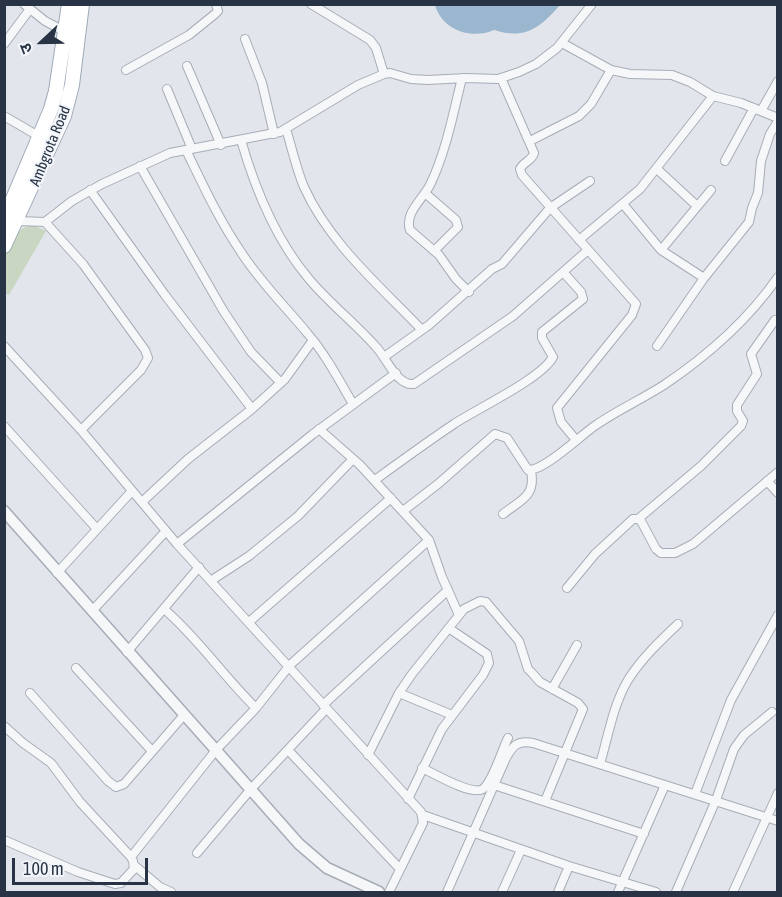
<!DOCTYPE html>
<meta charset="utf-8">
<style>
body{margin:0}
#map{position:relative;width:782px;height:897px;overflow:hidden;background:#e2e6ec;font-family:"Asap Condensed","Noto Sans Devanagari",sans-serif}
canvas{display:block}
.frame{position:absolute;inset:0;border:6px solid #283445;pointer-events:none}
.north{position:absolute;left:12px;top:12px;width:60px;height:60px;-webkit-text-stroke:4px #f2f5f9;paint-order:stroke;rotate:248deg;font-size:16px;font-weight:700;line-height:24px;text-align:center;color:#283445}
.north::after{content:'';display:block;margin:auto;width:21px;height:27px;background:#283445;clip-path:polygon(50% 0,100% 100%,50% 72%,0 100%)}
.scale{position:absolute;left:12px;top:858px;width:136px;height:27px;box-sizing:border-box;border:3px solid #283445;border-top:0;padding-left:8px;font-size:18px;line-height:21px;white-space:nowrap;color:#283445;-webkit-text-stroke:4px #f2f5f9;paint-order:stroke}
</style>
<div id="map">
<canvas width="782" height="897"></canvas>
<div class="frame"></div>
<div class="north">उ</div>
<div class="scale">100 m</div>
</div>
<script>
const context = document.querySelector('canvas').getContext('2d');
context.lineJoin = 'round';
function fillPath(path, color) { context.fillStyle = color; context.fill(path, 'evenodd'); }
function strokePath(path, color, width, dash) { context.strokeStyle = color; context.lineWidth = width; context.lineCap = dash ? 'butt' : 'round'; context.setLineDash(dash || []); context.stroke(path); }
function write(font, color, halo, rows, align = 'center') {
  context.font = font + ' "Asap Condensed",sans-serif'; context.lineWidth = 4.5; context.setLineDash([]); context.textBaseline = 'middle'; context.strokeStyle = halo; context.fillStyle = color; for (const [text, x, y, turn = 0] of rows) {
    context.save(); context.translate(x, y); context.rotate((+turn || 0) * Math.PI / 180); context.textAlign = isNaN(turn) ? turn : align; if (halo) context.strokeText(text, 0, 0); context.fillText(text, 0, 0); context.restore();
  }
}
const green = new Path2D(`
 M33,225L46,231L9,295L5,293C5,282 3,270 5,259C7,244 17,226 33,225Z`);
const water = new Path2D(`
 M435,5V4L560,5C540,28 525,40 494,30C471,40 442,30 435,5Z`);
const minor = new Path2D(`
 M24,4L45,21L66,32
 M311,4L370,40L376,48L384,74
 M245,39L262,83L274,134
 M562,43L611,70L630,74L672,75L690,82L713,96L741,103L778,118
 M4,44L30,9
 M187,66L221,145
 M126,70L189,35L215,14L218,11L216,4
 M462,78C453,114 446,152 430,185C423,199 404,213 410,230L439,255L456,279L469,292
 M501,78L534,153C532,161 523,162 520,169L522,175L636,304L632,315L557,408L561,422L576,440
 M167,89L192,149
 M761,111L778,81
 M4,116L40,137
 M286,129C292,148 296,168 304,187C329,243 381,287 422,330
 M241,140C255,189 276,240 309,279C330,304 356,324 377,348C387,359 397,386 414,384L513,316L588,250
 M530,141L579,116L591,104L611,70
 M186,150C203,185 219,220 241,252C260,282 286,307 308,334C326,355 339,380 353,404
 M725,161L754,108
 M140,166L224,312L251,352L281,383
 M657,169L697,206
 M90,190L165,295L252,409
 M425,193L456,220L458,227L434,251
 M623,204L661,250L704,278
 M17,221L45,222L72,201L102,184L170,153L280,132L358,85L384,74L390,73L411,79L428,80L466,78L498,79L519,72L536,64L557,48L592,4
 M45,222L83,264L145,350L148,358L141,370L81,430
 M579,240L640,189L713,96
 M661,250L711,190
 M4,346L81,430L177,544L421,812L423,823L389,892
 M657,346L704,278L749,222L752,208L758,193L761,161L770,134L778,121
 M384,357L429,325L492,269L502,264L550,208L590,181
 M4,426L97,529
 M319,429L360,465L429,540L442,577L459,615
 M375,480C401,461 427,442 454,424C478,408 541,379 553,357L542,338V332L583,299L581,292L563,272
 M767,481L778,493
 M142,502L188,459L252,409L285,379L313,340
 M403,511L438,484L495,434L507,438L528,470C544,471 581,435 596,425C618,410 642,399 664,385C707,356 748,320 778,277
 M503,514C521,500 536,496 531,471
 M638,519L701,466L741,426L743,421L737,411V405L757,374L751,354L775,320
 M177,544L313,434L396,373
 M57,573L132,491
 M212,580L249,556L298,516L353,459
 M567,588L595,554L633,519H638L641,521L656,549L661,553H675L693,544L778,472
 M164,609C198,638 224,677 256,708
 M92,611L166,531
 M249,622L391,498
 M127,652L199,567
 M76,668L152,751
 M552,689L577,645
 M30,693L108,781L116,787L124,784L184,715
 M399,693L452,715
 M323,705L448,590
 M4,726L23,743L51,763L80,802L131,857L133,861L134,869L121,883L115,884L78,872L4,840
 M288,750L400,869
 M368,755L399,693L412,674L464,609L480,601L486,602L519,641L528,669L532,673L540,682L578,703L583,709L545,801
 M600,764C608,737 613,705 628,680C641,659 660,641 678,624
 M422,768C435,774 472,796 483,789C493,781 502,750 508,738
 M494,785L644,834
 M695,794L731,700L778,615
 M408,799L442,729L483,675L489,663L487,654L450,629
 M423,815L569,866L656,892
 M197,853L251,789L326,709
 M131,857L216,750L256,708L290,665L429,540
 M134,865L160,887L171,892
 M447,892L506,758C513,745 518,740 533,743L778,821
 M502,892L521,850
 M558,892L569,866
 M618,892L665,785
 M676,892L716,800L734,749L744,735L772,712
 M733,892L778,793`);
const tertiary = new Path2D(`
 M4,511L299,844L327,868L379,892`);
const primary = new Path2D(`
 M4,220L51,109L56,91L69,4
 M4,246L64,116L72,85L82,4`);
const streetNames = [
 ["Ambgrota Road",50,146,-68]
];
fillPath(green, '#c8d6c2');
fillPath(water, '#9ab7cf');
strokePath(minor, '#a6adb7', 10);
strokePath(tertiary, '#a6adb7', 13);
strokePath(primary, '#a0abb8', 16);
strokePath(minor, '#f5f7f9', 8);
strokePath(tertiary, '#f5f7f9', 10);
strokePath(primary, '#fff', 14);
write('15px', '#283445', '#f2f5f9', streetNames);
</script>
